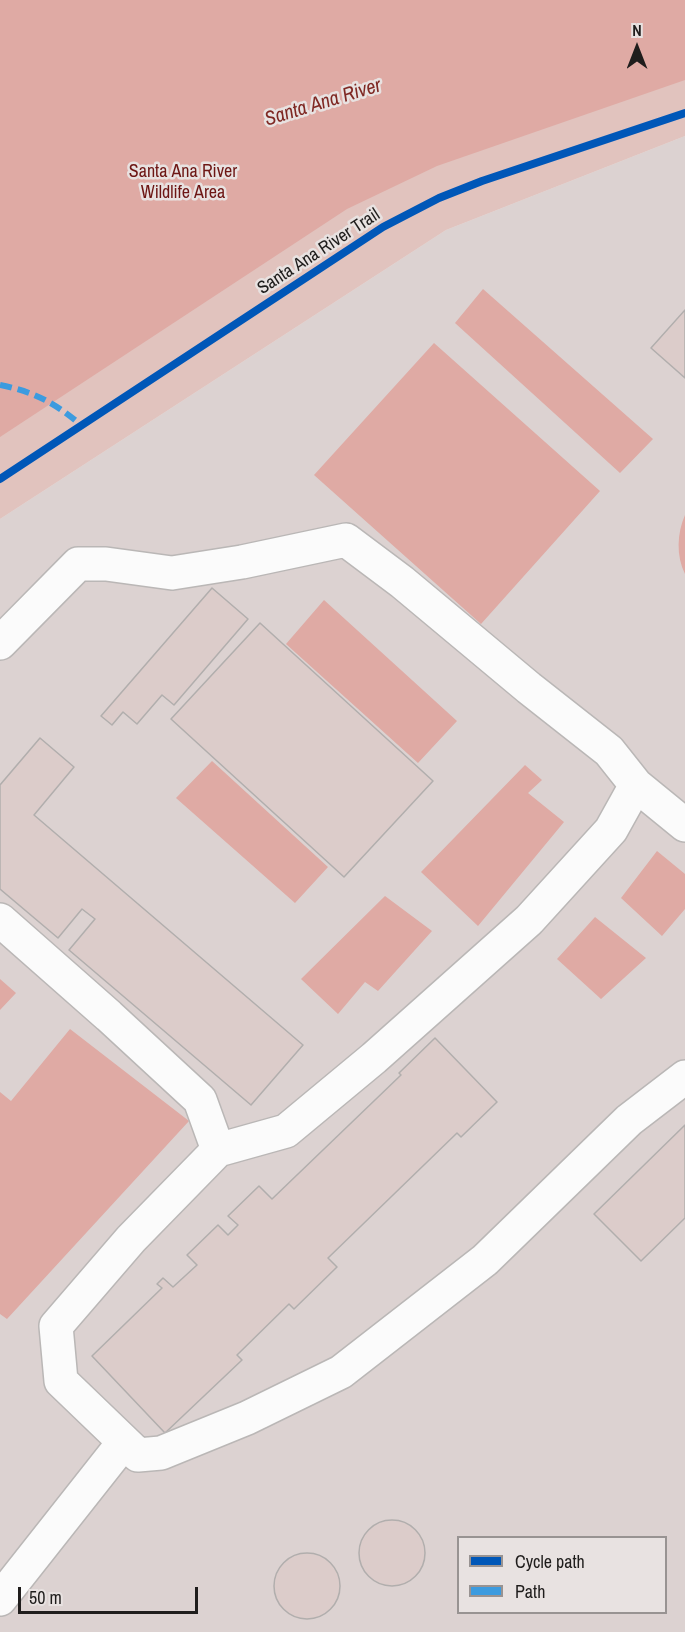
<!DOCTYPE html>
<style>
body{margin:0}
#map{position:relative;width:685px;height:1632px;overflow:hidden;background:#e7e3e2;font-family:"Archivo Narrow",sans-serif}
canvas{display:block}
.legend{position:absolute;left:457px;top:1536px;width:210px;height:78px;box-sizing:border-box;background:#e8e2e1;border:2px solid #989392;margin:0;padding:8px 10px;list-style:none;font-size:18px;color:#1f1d1c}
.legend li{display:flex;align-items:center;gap:12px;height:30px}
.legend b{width:30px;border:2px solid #989392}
.north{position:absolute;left:607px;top:18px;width:60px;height:60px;-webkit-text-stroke:4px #e8e2e1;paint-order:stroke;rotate:0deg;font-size:16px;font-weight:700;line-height:24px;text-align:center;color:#1f1d1c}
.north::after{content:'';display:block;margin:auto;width:21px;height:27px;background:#1f1d1c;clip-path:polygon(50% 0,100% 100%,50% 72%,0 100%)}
.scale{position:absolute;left:18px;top:1587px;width:180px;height:27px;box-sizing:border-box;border:3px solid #1f1d1c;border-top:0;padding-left:8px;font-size:18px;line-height:21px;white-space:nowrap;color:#1f1d1c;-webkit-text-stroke:4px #e8e2e1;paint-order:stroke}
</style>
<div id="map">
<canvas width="685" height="1632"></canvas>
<ul class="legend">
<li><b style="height:8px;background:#0057b8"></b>Cycle path</li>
<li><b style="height:8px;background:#3c9bdf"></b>Path</li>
</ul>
<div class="north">N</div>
<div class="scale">50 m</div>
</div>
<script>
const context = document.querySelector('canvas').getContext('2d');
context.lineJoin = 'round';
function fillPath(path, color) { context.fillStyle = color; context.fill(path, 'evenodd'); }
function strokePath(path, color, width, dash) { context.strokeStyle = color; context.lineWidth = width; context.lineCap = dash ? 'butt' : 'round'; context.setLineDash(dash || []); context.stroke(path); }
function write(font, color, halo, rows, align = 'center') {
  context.font = font + ' "Archivo Narrow",sans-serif'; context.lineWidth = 5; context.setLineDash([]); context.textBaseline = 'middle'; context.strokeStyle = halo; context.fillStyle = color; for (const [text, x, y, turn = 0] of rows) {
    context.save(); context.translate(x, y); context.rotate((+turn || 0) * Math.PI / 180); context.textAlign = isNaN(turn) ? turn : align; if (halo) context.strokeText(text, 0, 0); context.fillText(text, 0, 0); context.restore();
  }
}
const built = new Path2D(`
 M685,136V1632H0V519L446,230ZM458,1538H666V1612H458Z`);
const green = new Path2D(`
 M0,0H685V136L446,230L0,519Z`);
const water = new Path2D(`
 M0,0H685V80L437,166L347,209L0,437Z
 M483,289L653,439L620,473L455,323Z
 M434,343L600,491L481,624L314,475Z
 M685,515V574C676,556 677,533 685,515Z
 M324,600L457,721L418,763L286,644Z
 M212,761L328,867L295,903L176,798Z
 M525,765L542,780L528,793L564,822L478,926L421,872Z
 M657,851L685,874V909L662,936L621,898Z
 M385,896L432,931L378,991L365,982L338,1014L301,979Z
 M595,917L646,958L601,999L557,959Z
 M0,979L16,993L0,1010Z
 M70,1029L189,1121L7,1319L0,1314V1092L11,1101Z`);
const building = new Path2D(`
 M685,310V378L651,348Z
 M212,588L248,619L174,705L162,695L137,724L123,712L112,725L101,716Z
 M260,623L433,781L344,877L171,719Z
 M40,738L74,767L34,815L303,1045L251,1105L69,950L95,919L82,909L58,938L0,889V785Z
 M435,1038L497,1102L461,1137L457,1133L328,1258L337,1267L294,1309L289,1304L237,1355L242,1360L165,1433L92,1356L162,1288L157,1284L163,1278L173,1287L197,1265L187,1255L218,1225L228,1235L238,1225L228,1216L259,1186L272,1199L401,1075L399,1073Z
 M685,1125V1218L641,1261L594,1214Z
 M359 1553a33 33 0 1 1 66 0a33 33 0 1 1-66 0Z
 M274 1586a33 33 0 1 1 66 0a33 33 0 1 1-66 0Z`);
const minor = new Path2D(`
 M0,643L78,564H106L172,573L242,562L346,540L402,582L529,688L609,751L636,785L611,830L529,920L374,1058L286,1131L218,1150L131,1239L56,1326L61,1381L138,1455L161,1453L247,1418L341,1372L485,1260L629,1120L685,1077
 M636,785L685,825
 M0,920L109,1016L200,1100L218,1150
 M0,1599L124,1442`);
const quiet = new Path2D(`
 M0,385C35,392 55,403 81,425`);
const cycleway = new Path2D(`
 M0,479L383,227L439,198L482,181L685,113`);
const parkNames = [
 ["Santa Ana River",183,172],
 ["Wildlife Area",183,193]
];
const streetNames = [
 ["Santa Ana River Trail",319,252,-33]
];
const waterNames = [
 ["Santa Ana River",323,103,-17]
];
fillPath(built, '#dcd2d1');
fillPath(green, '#e1c3be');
fillPath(water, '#dfaaa4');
fillPath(building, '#dcccca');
strokePath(building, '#b1aead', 1.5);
strokePath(minor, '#bab7b6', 36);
strokePath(minor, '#fbfbfb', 33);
strokePath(quiet, '#3c9bdf', 6, [12, 6]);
strokePath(cycleway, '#0057b8', 8);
write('18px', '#6d1614', '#e8e2e1', parkNames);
write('18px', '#1f1d1c', '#e8e2e1', streetNames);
write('italic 20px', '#7f2823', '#e8e2e1', waterNames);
</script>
